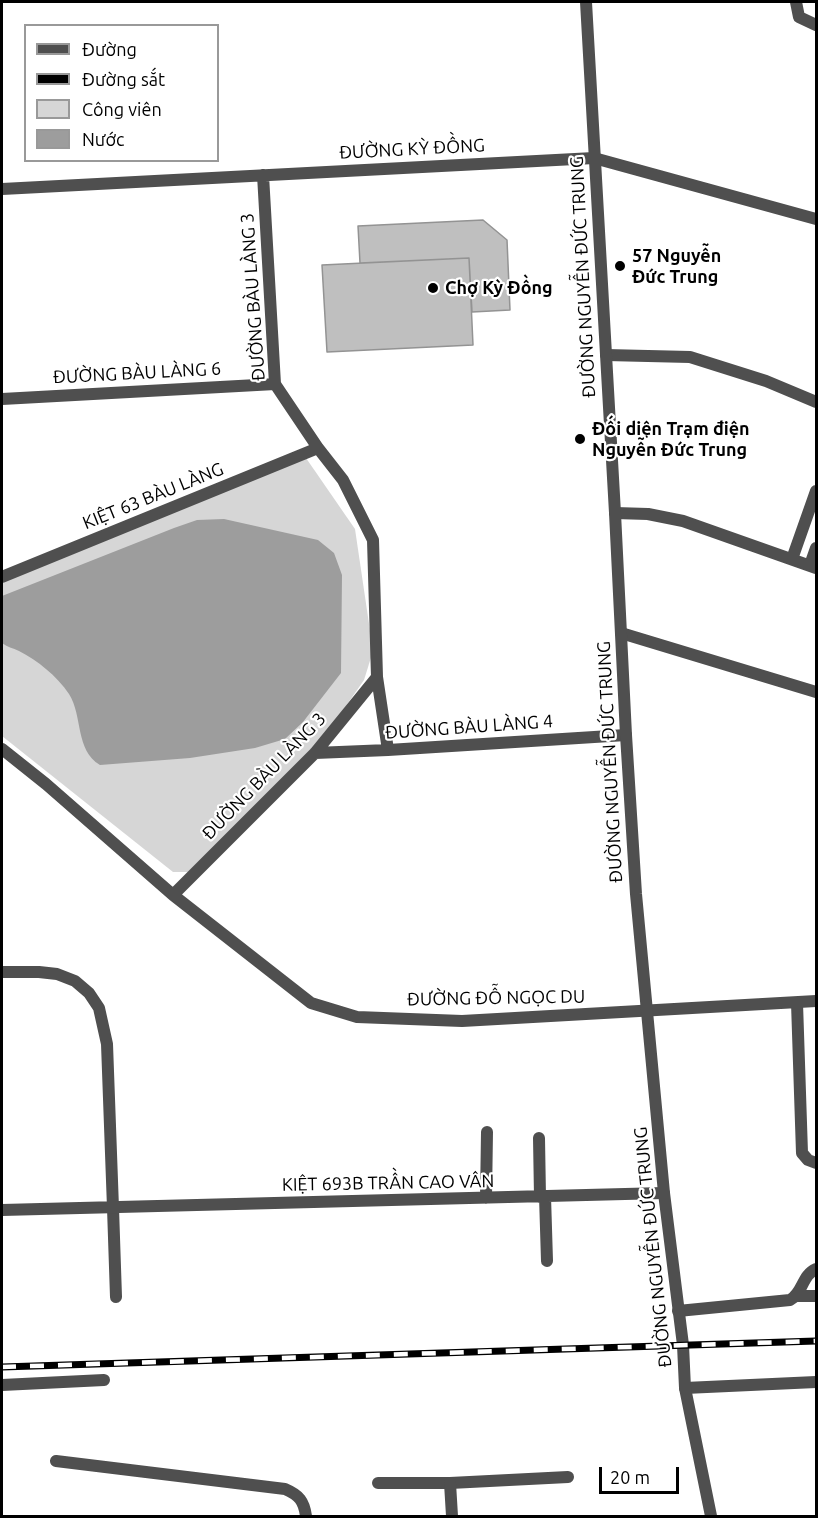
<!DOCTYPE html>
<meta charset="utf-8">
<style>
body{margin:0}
#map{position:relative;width:818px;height:1518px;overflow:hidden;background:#fff;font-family:Ubuntu,sans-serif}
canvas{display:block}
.frame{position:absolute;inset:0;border:3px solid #000;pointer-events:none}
.legend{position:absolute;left:24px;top:24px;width:195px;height:138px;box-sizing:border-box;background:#fff;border:2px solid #999;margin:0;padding:8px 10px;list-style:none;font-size:18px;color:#000}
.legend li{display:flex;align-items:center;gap:12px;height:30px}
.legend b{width:30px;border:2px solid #999}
.scale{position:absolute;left:599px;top:1467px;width:80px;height:27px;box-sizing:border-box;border:3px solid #000;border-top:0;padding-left:8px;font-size:18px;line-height:21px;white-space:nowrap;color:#000;-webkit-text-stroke:4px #fff;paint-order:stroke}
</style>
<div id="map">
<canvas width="818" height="1518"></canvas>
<div class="frame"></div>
<ul class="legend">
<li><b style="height:8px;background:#4f4f4f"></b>Đường</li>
<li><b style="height:8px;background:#000"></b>Đường sắt</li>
<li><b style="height:16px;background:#d6d6d6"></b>Công viên</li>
<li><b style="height:16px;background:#9d9d9d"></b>Nước</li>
</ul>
<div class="scale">20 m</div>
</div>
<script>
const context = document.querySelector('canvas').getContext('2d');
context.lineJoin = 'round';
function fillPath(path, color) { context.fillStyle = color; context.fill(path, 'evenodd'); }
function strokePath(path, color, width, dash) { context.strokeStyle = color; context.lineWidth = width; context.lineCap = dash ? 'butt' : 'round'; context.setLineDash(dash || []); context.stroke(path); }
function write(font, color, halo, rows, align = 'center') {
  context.font = font + ' Ubuntu,sans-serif'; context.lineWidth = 4.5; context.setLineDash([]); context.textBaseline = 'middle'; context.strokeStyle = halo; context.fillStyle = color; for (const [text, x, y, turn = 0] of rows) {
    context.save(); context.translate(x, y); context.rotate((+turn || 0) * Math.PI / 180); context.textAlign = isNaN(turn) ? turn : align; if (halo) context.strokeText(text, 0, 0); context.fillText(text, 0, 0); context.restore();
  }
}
const green = new Path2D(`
 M306,458L355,529L373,651L364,680L316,749L188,872H173L2,736V581Z`);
const water = new Path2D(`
 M224,519L318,540L334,553L342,575L341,673L303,722L285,739L255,748L190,758L100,765C75,750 83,716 69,694C57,676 37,660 19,651C13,648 7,647 2,643V596L174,528L197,520Z`);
const building = new Path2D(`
 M483,220L507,240L510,310L472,312L469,258L360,263L358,226Z
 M469,258L473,345L327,352L322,265Z`);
const service = new Path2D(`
 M606,355L690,357L766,381L816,402
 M615,513L648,514L683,521L816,568
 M792,559L816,491
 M810,565L816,548
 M113,1208L116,1297
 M2,1385L104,1380
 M56,1461L285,1489C299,1495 304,1501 306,1516
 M378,1483H450L568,1477`);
const minor = new Path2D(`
 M796,2L799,17L816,25
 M2,189L594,158L816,219
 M2,399L275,384
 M2,577L318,448
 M621,633L816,692
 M377,677L388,750
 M2,749L46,784L173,895L311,1003L357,1017L462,1021L816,1001
 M315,753L388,750L626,735
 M173,895L315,753L377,677L373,540L343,480L318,448L275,384L263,175
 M2,972H39L57,974L75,981L89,993L99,1008L107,1044L113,1208
 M797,1003L802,1153L808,1160L816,1163
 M539,1138L540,1197
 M545,1196L547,1261
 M486,1198L487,1132
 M2,1210L664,1193
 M796,1296H816
 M678,1311L790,1300C803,1293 802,1275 816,1269
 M685,1388L816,1382
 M450,1483L452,1516`);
const tertiary = new Path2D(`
 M586,2L615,513L626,735L636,894L664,1193L683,1345L685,1388L711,1516`);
const rail = new Path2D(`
 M2,1367L816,1341`);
const markers = [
 [620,266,6,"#000"],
 [433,288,6,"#000"],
 [580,439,6,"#000"]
];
const streetNames = [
 ["ĐƯỜNG KỲ ĐỒNG",412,149,-3],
 ["ĐƯỜNG NGUYỄN ĐỨC TRUNG",583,277,-93],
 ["ĐƯỜNG BÀU LÀNG 3",253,297,-94],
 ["ĐƯỜNG BÀU LÀNG 6",137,373,-3],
 ["KIỆT 63 BÀU LÀNG",153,496,-22],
 ["ĐƯỜNG BÀU LÀNG 4",469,727,-4],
 ["ĐƯỜNG NGUYỄN ĐỨC TRUNG",610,762,-93],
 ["ĐƯỜNG BÀU LÀNG 3",264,776,-46],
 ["ĐƯỜNG ĐỖ NGỌC DU",496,998,-1],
 ["KIỆT 693B TRẦN CAO VÂN",388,1183,-1],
 ["ĐƯỜNG NGUYỄN ĐỨC TRUNG",653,1247,-96]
];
const poiNames = [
 ["57 Nguyễn",632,256],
 ["Đức Trung",632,277],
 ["Chợ Kỳ Đồng",445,288],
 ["Đối diện Trạm điện",592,429],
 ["Nguyễn Đức Trung",592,450]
];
fillPath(green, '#d6d6d6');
fillPath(water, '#9d9d9d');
fillPath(building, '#bfbfbf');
strokePath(building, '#939393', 1.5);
strokePath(service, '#4f4f4f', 12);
strokePath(minor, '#4f4f4f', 12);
strokePath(tertiary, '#4f4f4f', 12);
strokePath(rail, '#000', 7);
strokePath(rail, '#fff', 4.5, [14]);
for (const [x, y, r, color] of markers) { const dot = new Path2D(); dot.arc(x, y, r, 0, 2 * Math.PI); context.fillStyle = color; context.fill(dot); strokePath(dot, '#fff', 2); }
write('18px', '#000', '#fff', streetNames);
write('bold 18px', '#000', '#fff', poiNames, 'left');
</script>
